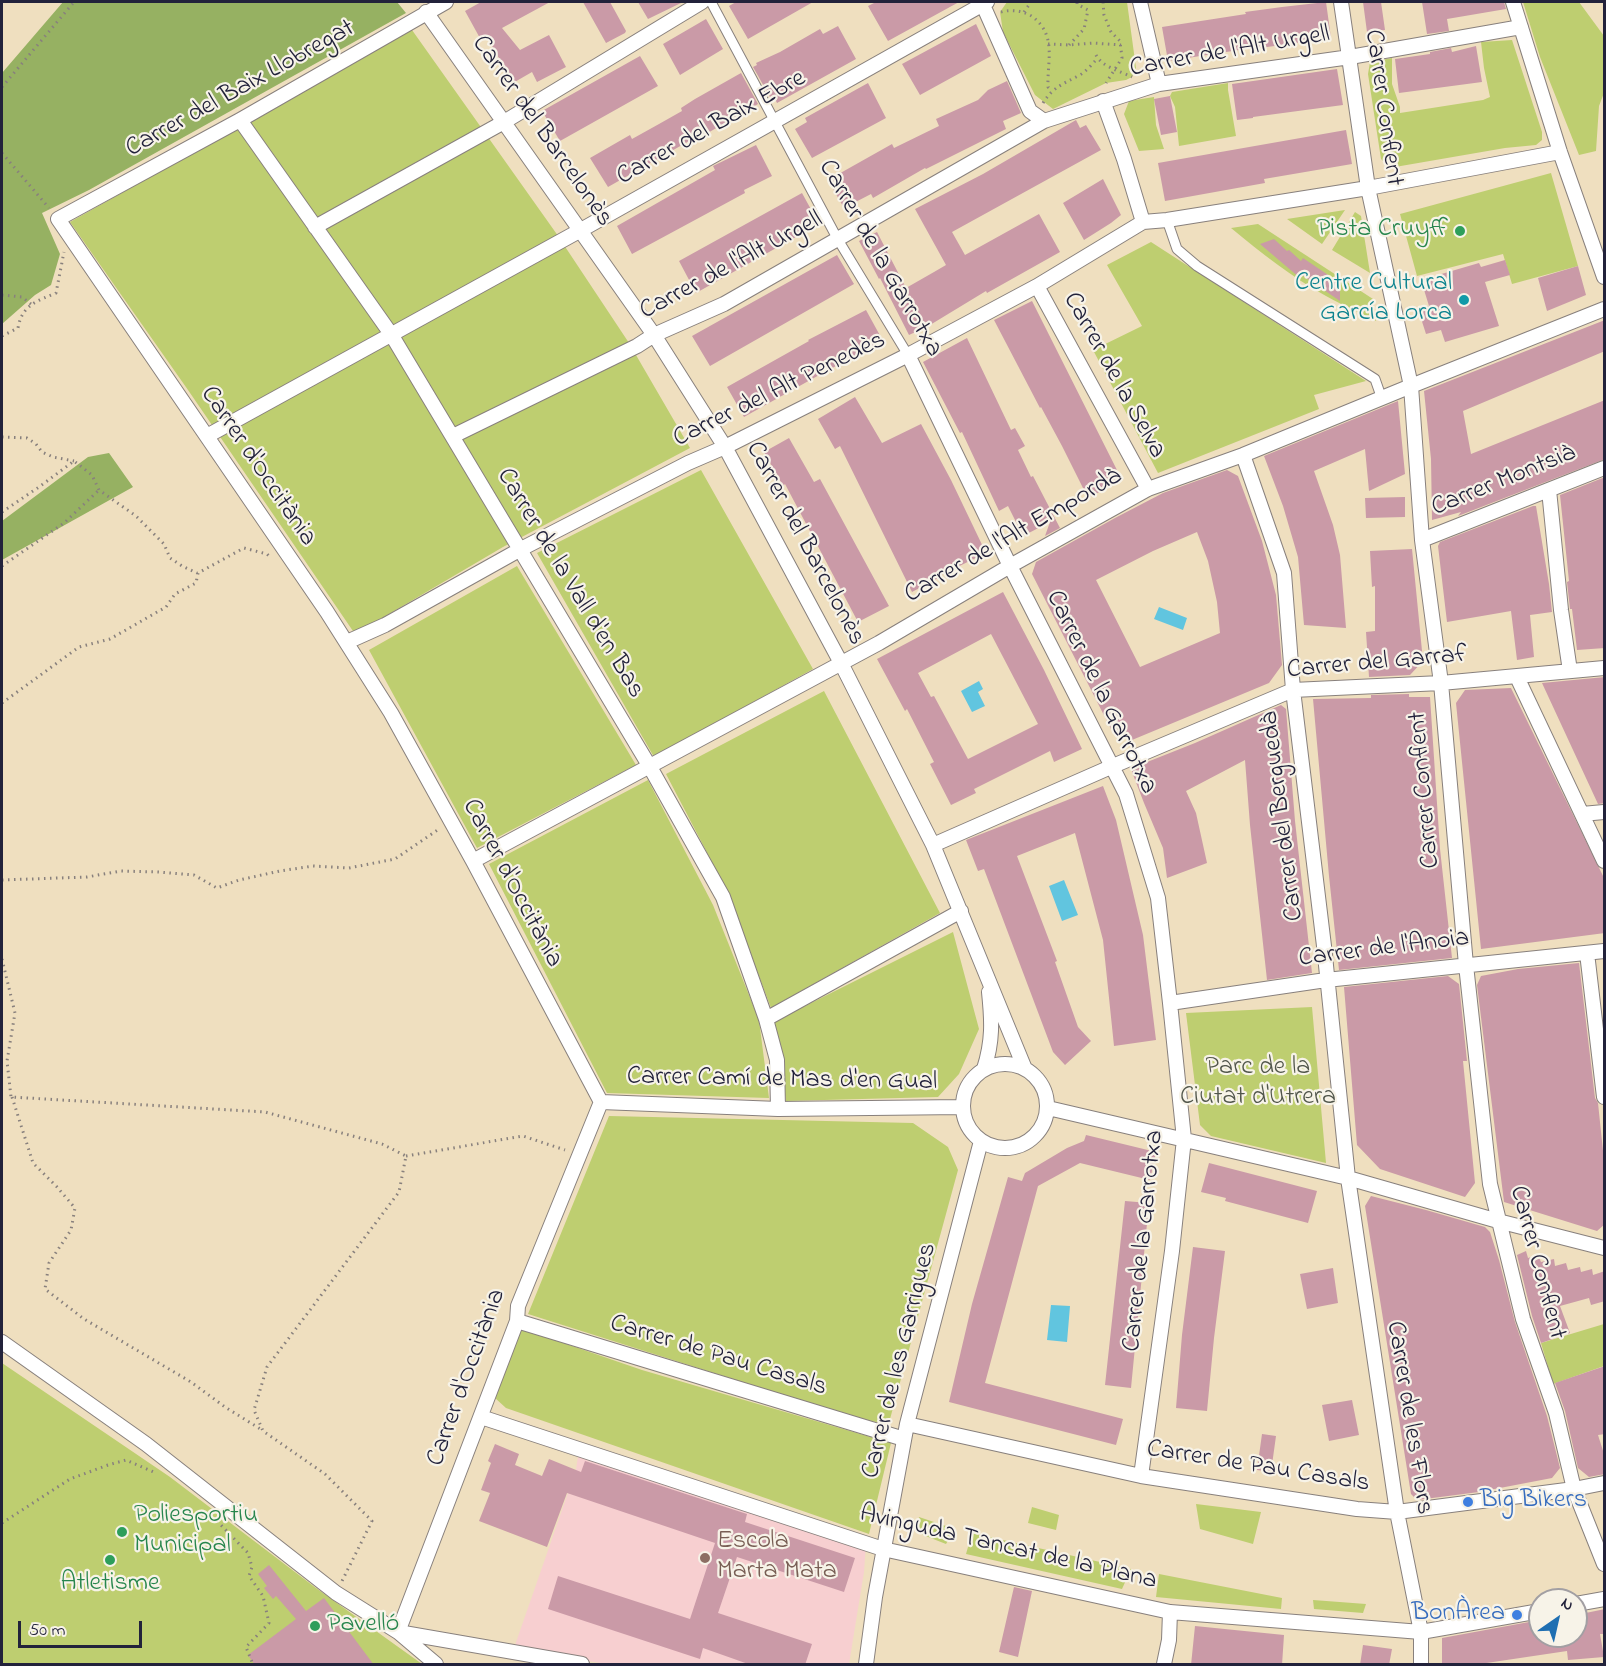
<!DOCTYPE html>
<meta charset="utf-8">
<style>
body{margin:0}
#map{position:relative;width:1606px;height:1666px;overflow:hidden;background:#efdfbf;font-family:"Indie Flower",sans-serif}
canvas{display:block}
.frame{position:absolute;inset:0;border:3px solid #22223b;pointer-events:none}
.north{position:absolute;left:1528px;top:1588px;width:60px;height:60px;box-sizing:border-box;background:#f7f3e8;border:2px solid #a29fa3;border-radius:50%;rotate:34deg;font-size:16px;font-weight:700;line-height:24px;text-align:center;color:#22223b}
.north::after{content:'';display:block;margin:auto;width:21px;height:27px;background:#1f6fb2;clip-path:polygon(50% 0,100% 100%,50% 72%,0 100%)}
.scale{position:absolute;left:18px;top:1621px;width:124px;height:27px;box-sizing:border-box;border:3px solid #22223b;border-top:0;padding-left:8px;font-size:18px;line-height:21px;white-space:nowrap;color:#22223b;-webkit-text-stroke:4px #f7f3e8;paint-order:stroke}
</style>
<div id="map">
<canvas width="1606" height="1666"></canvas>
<div class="frame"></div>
<div class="north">N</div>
<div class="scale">50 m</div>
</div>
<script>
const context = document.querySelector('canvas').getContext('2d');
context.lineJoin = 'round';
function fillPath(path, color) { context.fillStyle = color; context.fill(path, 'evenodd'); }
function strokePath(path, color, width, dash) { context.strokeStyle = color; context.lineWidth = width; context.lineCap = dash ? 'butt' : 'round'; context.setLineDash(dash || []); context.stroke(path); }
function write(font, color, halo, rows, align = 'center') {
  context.font = font + ' "Indie Flower",sans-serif'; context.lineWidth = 4.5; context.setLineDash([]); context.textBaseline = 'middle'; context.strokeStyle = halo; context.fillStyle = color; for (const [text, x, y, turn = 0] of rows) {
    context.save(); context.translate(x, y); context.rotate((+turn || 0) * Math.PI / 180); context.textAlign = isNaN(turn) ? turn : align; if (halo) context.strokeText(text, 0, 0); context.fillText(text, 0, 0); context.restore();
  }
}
const built = new Path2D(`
 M579,1449L866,1544L864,1572L849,1664H606L514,1648L576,1470Z`);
const green = new Path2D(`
 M1007,2H1127L1136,68L1132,77L1126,80L1106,83L1053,109L1035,95L1003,32L1000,12Z
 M1523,2H1579L1604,36V93L1599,106L1596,151L1579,155L1540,57Z
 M412,30L556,233L629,343L690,448L503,547L355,634L188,390L70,222Z
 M1512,40L1542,132V140L1536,145L1505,148L1395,167L1388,166L1381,159L1368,74L1370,62L1392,58V84L1400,107V113L1483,100L1490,97L1484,68L1481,42Z
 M1228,83V90L1236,136L1179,146L1175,107L1170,96L1172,92Z
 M1154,97L1156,125L1164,149L1139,151L1124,114L1129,101Z
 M1551,173L1578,266L1512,284L1503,254L1417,276L1400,214Z
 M1345,210L1322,244L1287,219Z
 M1355,212L1361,216L1370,273L1332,250Z
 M1258,224L1373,299L1376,321C1360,312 1343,306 1326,296C1292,277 1261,253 1231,228Z
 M1151,242L1366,381L1314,395L1319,409L1158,473L1093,350L1142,326L1107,265Z
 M701,470L813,669L654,757L537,553Z
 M517,566L636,765L477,848L369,650Z
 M824,691L940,913L771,1008L726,889L666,774Z
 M648,780L713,905L759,1020L769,1098L607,1093L489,864Z
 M953,932L979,1029L959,1074L938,1097L786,1101L773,1022Z
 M1312,1007L1326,1163L1211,1136L1200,1125L1186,1013Z
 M609,1116L913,1123L948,1147L958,1170L890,1419L876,1422L843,1414L528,1314Z
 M1604,1324V1366L1553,1384L1541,1343Z
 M520,1328L642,1370L891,1443L869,1534L506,1408L495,1398Z
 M2,1363L170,1477L316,1588L422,1664H2Z
 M1196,1504L1261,1512L1253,1544L1200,1529Z
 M1032,1507L1059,1515L1056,1530L1028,1523Z
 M919,1517L955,1529L946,1544L923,1535L917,1529Z
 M972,1533L1131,1569L1122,1589L966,1554Z
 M1159,1574L1282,1598L1281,1609L1156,1597Z
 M1313,1600L1366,1604L1363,1613L1314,1609Z`);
const forest = new Path2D(`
 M63,2H397L406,13L89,190L42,213L60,254L51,285L35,295L2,324V73Z
 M109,453L133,487L2,560V521L88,457Z`);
const water = new Path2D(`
 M1159,607L1187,618L1183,630L1154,619Z
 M979,681L983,689L978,692L985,706L972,712L961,691Z
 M1064,880L1078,915L1062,921L1049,886Z
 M1051,1305L1070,1306L1067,1342L1047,1340Z`);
const building = new Path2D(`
 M481,2H550L502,28L520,50L549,35L566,67L537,82L532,72L513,83L487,37L481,40L465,11Z
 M583,2H610L626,31L625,33L606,43Z
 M638,2H683L648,19Z
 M736,2H813L748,39L729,6Z
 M876,2H959L888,41L868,6Z
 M1326,2L1331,38L1253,49L1252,48L1168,61L1162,27L1246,14L1245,12L1282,7Z
 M1363,2H1381L1385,30L1367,32Z
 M1422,2H1504L1506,9L1447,19L1449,31L1427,34Z
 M706,19L723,49L680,75L663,44Z
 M976,24L991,56L920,95L902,64Z
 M838,26L856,59L777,103L773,95L770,97L753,67L757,65L756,63L780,52L820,29L823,34Z
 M1476,46L1482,82L1399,93L1395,59L1430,54V52L1451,48L1452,52Z
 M640,56L658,86L560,141L542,111Z
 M1337,69L1343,105L1253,117V118L1237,120L1232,84Z
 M741,73L758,104L699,138L698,136L608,187L590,158L630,135L632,139L659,124L682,111L681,108L695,99Z
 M1007,81L1021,113L1003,121L1006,129L926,169L925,168L873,198L871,194L844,208L828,180L892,144L894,148L939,126L936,119L978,100L988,90Z
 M868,83L886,118L812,158L795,129L807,122L805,118Z
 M1170,96L1177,132L1161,135L1154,99Z
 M1076,120L1080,128L1086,125L1101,150L952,232L965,255L1039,214L1060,252L987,293L986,291L930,325L909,335L880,278L879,279L859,241L877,232L906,288L934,272L946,265L915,209L983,174Z
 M1346,130L1352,164L1264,179L1265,183L1165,201L1158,163Z
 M756,145L772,176L744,190L745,193L632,254L617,226L715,170L713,166Z
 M1103,179L1121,215L1111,223L1084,240L1063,203Z
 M802,193L819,224L696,293L679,261Z
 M1274,239L1287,251L1289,250L1301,261L1303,258L1340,283V301L1302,275L1300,278L1260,244Z
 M837,255L854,284L710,366L692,336Z
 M1505,260L1510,275L1485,282L1499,326L1445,342L1441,330L1426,334L1418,309L1429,306L1421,280L1479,263L1481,267Z
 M1578,266L1586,295L1547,311L1538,278Z
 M1032,301L1122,480L1088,498L1062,446L1041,407L1040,408L994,320Z
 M866,310L883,341L821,374L744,417L727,387L809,341L808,340Z
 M1605,320V351L1463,411L1471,454L1605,400V459L1458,516L1461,512L1432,520L1431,459L1424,391Z
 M967,338L1011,430L1015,428L1025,446L1018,450L1031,477L1033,476L1060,528L1045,536L1050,522L1023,536L1008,506L999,511L962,432L960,433L923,362Z
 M855,397L882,443L921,424L951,480L986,553L939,576L940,577L912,592L840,446L835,449L818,419Z
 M1398,401L1405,474L1369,491L1365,449L1314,471L1333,525L1340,555L1346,628L1304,625L1298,557L1283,506L1264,456Z
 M789,438L814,482L820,479L889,606L858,622L785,484L783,486L764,452Z
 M1227,470L1238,476L1262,541L1276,595L1282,665L1269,683L1132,740L1113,733L1032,574L1036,562L1115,518L1163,493ZM1197,532L1208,561L1217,602L1220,633L1140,667L1096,580L1153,551Z
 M1605,477V648L1577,650L1572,609H1570L1567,582L1569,581L1560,495Z
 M1405,497V517L1366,518L1365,498Z
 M1533,506H1536L1549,584L1552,612L1530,615L1534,657L1517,660L1511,611L1447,622L1438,546L1440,542Z
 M1412,549L1423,661L1410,675L1369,677L1366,632L1375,631V586L1372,587L1370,551Z
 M1003,592L1044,670L1082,749L1054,762L1050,751L974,789L976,793L951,805L930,764L934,762L907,709L905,711L877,659ZM991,634L1038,724L968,759L934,696L931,697L918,673Z
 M1605,677V803L1598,804L1542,683Z
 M1511,688L1605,880V933L1481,949L1456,703L1465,690Z
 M1409,694V697H1430L1440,849L1452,958L1339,970L1329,876L1313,699L1371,698V695Z
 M1281,705L1286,709L1295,821L1312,973L1267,980L1250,825L1245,760L1186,791L1196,813L1207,863L1167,878L1163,848L1144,803L1132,772V768L1195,743Z
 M1103,786L1116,820L1143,935L1156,1040L1114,1046L1103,940L1075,833L1017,856L1057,961L1055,962L1078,1027L1091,1041L1065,1065L1053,1052L984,869L978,871L966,840Z
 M1579,963L1595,1098L1598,1103L1605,1170V1224L1597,1231L1504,1202L1477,985L1481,976L1518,969Z
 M1448,976L1459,984L1467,1061H1463L1475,1183L1465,1197L1380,1169L1357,1145L1344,987Z
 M1086,1135L1156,1152L1150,1180L1080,1163L1038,1186L985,1383L1123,1419L1116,1445L949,1402L972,1304L1008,1177L1022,1181L1025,1173L1067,1148L1084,1141Z
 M1209,1163L1317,1191L1308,1223L1225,1201L1226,1198L1201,1192Z
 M1371,1196L1426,1210L1485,1227L1490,1232L1499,1260L1515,1322L1547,1416L1560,1468L1552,1478L1479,1492L1417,1500L1411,1494L1365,1206Z
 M1125,1201L1149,1203L1131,1388L1105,1385Z
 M1193,1247L1225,1251L1214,1338L1207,1411L1176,1408L1182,1335Z
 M1526,1251L1528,1258L1538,1255L1541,1262L1554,1259L1555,1266L1566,1263L1568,1270L1580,1267L1581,1272L1592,1269L1593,1275L1605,1271V1301L1591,1305L1589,1298L1560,1306L1570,1333L1541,1343L1532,1316L1517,1255Z
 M1333,1268L1338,1303L1307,1309L1300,1274Z
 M1605,1366V1434L1598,1435L1605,1457V1474L1589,1477L1578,1468L1565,1411L1555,1383Z
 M1352,1400L1359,1435L1329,1441L1322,1405Z
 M1262,1434L1276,1436L1271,1472L1257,1470Z
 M495,1444L519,1454L515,1465L542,1476L549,1459L581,1472L585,1461L747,1514L745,1522L855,1558L844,1592L737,1557L718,1613L812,1644L805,1665H751L703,1648L700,1659L548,1609L558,1576L690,1619L715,1543L567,1493L547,1547L479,1521L490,1493L481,1490L491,1463L488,1461Z
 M269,1565L306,1611L324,1598L374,1665H255L248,1655L296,1619L276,1596L273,1599L264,1588L267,1586L258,1574Z
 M1014,1587L1032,1591L1018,1657L999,1652Z
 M1605,1609V1634H1600L1604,1657L1568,1660L1567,1651L1473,1665H1442V1638L1540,1620V1636H1576V1615Z
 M1195,1626L1284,1635L1282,1665H1191Z
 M1363,1645L1392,1649L1389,1665H1360Z`);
const path = new Path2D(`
 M1103,2L1104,15L1111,32L1120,41L1122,58L1106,83
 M1001,12C1012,9 1024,11 1033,17C1057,36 1047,61 1048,87L1052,91
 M1024,12L1031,2
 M1048,44L1069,45L1093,43L1121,45
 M1069,45L1084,29L1088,10L1077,4V2
 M1096,55C1102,67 1120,71 1132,77
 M2,87L74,2
 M1043,103C1053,87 1063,84 1078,76C1086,72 1092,64 1097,59
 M2,153L49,208
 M2,295L22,297L31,304
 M2,336L18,328C22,305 37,301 56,293L64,252
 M2,437L27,438L36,444L42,452L53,457L74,461
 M2,512L39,487L74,461L92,475L99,490L136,516L164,544L170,558L182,566L197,573
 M2,566L64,523L99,490
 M2,703L79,647L110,639L166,607L175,594L196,583L198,573L244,548L267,554L269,556
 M2,880L87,877L121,871L158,872L194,875L217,888L239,880L280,871L313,866L349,868L395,859L439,829
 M2,959L15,1013L7,1061L11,1097L265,1112L382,1144L406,1156L399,1192L267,1367L254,1410L263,1431L325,1474L372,1521L342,1581
 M12,1097L33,1163L57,1187L75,1208L71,1230L49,1263L45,1289L84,1319L191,1382L225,1407L262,1430
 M406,1156L523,1136L565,1150
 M217,1521L248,1553L252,1567L249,1576L263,1596L269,1623L246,1647L252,1662L251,1664
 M2,1523L70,1479L108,1465L126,1460L156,1473`);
const pedestrian = new Path2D(`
 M711,2L837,238L908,355
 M1167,220L1177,249L1197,266L1375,379L1382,399`);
const minor = new Path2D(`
 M446,2L240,120L58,219L327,612L391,713L473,861L601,1102L518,1306L517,1321L398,1632L582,1664
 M1140,2L1159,84
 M1341,2L1368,188L1411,386L1422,540L1441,683L1466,965L1490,1184L1523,1319L1556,1413L1574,1489L1604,1564
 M1513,2L1560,152L1604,277
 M983,5L1030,111L1044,121
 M426,12L654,335L725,447L841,663L933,845L1025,1069
 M1103,101L1124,159L1143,222
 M240,120L391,334L650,767L723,897L766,1019L777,1060L778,1109
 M315,227L504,122L702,2
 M1037,286L1148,489
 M908,355L1010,566L1126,794L1158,898L1170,1003L1184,1139L1172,1251L1141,1476
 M207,436L581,230L987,2
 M453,436L637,346L654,335L724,304L1044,121L1159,84L1350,57L1521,27
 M1243,455L1284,573L1293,690L1324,946L1348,1178L1397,1512L1421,1632V1664
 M1549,490L1561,610L1570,671
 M1422,540L1604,468
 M347,642L385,625L521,549L688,463L725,447L908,355L1037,286L1143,222L1167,220L1368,188L1560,152
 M1517,677L1604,861
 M1582,814L1604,812
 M933,845L1113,766L1293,690L1441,683L1604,668
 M473,861L879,643L1010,566L1148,489L1243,455L1411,386L1604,309
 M1587,953L1604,1097
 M1170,1003L1326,980L1604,951
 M766,1019L961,911
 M963 1106a42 42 0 1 1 84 0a42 42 0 1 1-84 0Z
 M984,1069C993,1041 992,1021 989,992
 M601,1102L778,1109L963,1107
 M1048,1108L1348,1178L1498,1221L1604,1248
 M517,1321L904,1439
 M2,1342L146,1444L336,1593L398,1632L436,1664
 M481,1417L883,1549L1170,1612L1421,1632L1540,1611
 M907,1424L1141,1476L1357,1509L1397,1512L1574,1489L1604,1483
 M1576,1604L1604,1599
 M866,1664L875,1597L907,1424L981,1141
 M1164,1664L1169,1640L1170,1612`);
const markers = [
 [1460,231,6,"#2e9e5b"],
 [1464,300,6,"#0f9aa8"],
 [1468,1502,6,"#3f7fe0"],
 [122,1532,6,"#2e9e5b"],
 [705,1558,6,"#8d6e63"],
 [110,1560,6,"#2e9e5b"],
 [1517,1615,6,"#3f7fe0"],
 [315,1626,6,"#2e9e5b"]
];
const streetNames = [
 ["Carrer de l'Alt Urgell",1230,53,-10],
 ["Carrer del Baix Llobregat",241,90,-29],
 ["Carrer Conflent",1382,108,82],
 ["Carrer del Baix Ebre",712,129,-29],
 ["Carrer del Barcelonès",541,132,55],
 ["Carrer de la Garrotxa",879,259,60],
 ["Carrer de l'Alt Urgell",732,267,-28],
 ["Carrer de la Selva",1113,376,61],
 ["Carrer del Alt Penedès",780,391,-26],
 ["Carrer d'Occitània",257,467,56],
 ["Carrer Montsià",1504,482,-22],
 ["Carrer de l'Alt Empordà",1014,537,-30],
 ["Carrer del Barcelonès",804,544,62],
 ["Carrer de la Vall d'en Bas",569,584,59],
 ["Carrer del Garraf",1377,664,-5],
 ["Carrer de la Garrotxa",1100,693,64],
 ["Carrer Conflent",1426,790,-95],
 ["Carrer del Berguedà",1284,816,-97],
 ["Carrer d'Occitània",511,884,62],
 ["Carrer de l'Anoia",1384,950,-7],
 ["Carrer Camí de Mas d'en Gual",782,1081,1],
 ["Carrer de la Garrotxa",1145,1241,-84],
 ["Carrer Conflent",1536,1263,75],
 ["Carrer de Pau Casals",718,1357,17],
 ["Carrer de les Garrigues",901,1361,-76],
 ["Carrer d'Occitània",468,1378,-70],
 ["Carrer de les Flors",1408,1418,81],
 ["Carrer de Pau Casals",1258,1468,9],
 ["Avinguda Tancat de la Plana",1008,1549,13]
];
const leisureNames = [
 ["Pista Cruyff",1448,231,"right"],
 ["Poliesportiu",134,1517],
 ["Municipal",134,1547],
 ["Atletisme",110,1585,"center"],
 ["Pavelló",327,1626]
];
const cultureNames = [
 ["Centre Cultural",1452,285],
 ["García Lorca",1452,315]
];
const parkNames = [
 ["Parc de la",1258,1069],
 ["Ciutat d'Utrera",1258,1099]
];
const shopNames = [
 ["Big Bikers",1480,1502],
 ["BonÀrea",1505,1615,"right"]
];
const educationNames = [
 ["Escola",717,1543],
 ["Marta Mata",717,1573]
];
fillPath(built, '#f7cfd0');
fillPath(green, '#bece70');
fillPath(forest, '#96b162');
fillPath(water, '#61c5df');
fillPath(building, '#ca9aa7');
strokePath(pedestrian, '#88807d', 11);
strokePath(minor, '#88807d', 16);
strokePath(path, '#88807d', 3, [1.5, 4.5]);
strokePath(pedestrian, '#fff', 9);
strokePath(minor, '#fff', 14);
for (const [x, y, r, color] of markers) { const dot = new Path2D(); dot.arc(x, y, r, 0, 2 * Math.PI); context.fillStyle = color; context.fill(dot); strokePath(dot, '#f7f3e8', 2); }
write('26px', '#22223b', '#f7f3e8', streetNames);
write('26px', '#27864d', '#f7f3e8', leisureNames, 'left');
write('26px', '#0d838f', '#f7f3e8', cultureNames, 'right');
write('26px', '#51564b', '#f7f3e8', parkNames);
write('26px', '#366cbe', '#f7f3e8', shopNames, 'left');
write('26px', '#785e54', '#f7f3e8', educationNames, 'left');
</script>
